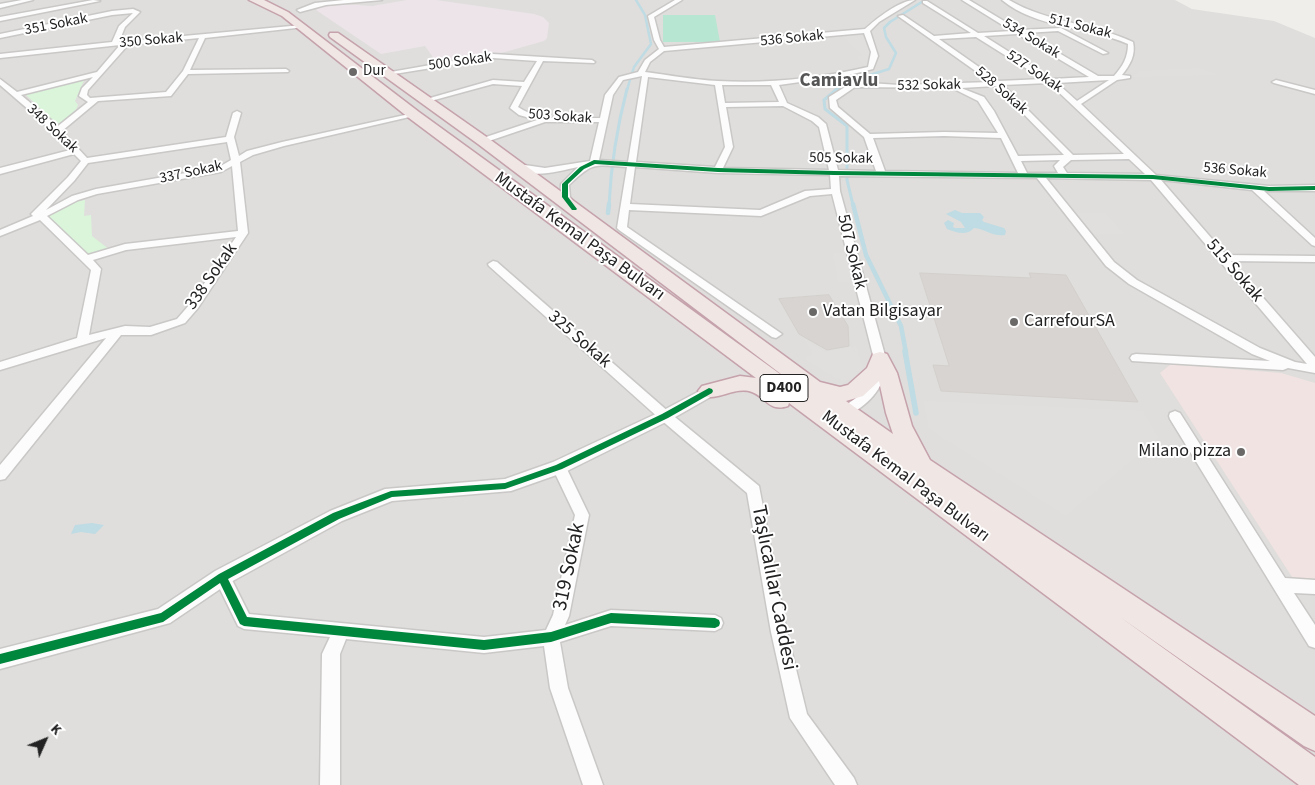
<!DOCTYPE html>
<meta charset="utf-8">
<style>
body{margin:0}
#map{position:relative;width:1315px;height:785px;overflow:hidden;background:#f0eeeb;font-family:"Source Sans 3",sans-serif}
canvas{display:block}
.north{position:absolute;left:20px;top:715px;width:50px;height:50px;-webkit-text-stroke:4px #fff;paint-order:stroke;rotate:46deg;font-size:14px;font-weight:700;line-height:20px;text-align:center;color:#222}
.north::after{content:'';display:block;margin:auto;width:18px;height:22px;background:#222;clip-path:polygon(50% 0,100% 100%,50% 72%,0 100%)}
</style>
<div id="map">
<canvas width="1315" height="785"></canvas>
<div class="north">K</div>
</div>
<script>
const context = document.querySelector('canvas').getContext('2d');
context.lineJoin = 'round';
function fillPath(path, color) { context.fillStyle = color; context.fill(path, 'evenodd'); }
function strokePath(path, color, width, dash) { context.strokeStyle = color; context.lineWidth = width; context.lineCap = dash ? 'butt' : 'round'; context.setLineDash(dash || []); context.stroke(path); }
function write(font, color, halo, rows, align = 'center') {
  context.font = font + ' "Source Sans 3",sans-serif'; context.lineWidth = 4; context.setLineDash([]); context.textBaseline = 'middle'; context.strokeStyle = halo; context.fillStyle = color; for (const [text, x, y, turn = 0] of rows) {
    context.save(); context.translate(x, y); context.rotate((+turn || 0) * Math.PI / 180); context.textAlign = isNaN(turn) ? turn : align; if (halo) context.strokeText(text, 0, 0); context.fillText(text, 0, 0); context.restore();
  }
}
const residential = new Path2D(`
 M0,0H1175L1192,9L1274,21L1315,38V785H0Z`);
const commercial = new Path2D(`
 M1171,364L1281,373L1315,383V581L1294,580L1160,373Z`);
const industrial = new Path2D(`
 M407,0H436L534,14L543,17L549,23L547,38L544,41L505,52L437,63L425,46L381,54L316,10L326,3L372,6Z`);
const park = new Path2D(`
 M85,78L75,101L78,105C74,116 67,120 57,124L25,94Z
 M85,200L84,216L91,215L92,236L110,250L87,257L49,217C57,205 71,202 85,200Z`);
const pitch = new Path2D(`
 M663,15H715L720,42H663Z`);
const parking = new Path2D(`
 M853,35L862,37L871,46L872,54L869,65L865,67L856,57L863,56L841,36Z
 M1199,68L1220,75L1132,77L1139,71Z
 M1069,213H1106L1125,234H1086Z
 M832,253H851L858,282H839Z
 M804,339L825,352L856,346L864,372L855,379L841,381L804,359L812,353Z
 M923,401L1143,411L1159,438L1066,516L929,429Z`);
const water = new Path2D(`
 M955,210L962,213H980L984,217L982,220L984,222L1004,228L1006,231L1005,235C992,237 986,229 974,228C967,236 957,233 947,229L944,223L948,220L954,223L953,227L955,228H965L961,222L946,214Z
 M92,523L104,525L95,534L81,532L71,534L75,525Z`);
const streamFar3 = new Path2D(`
 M627,90L634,67L651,44L645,15L636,0
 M835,90L854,80L889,69L896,53L886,37L884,28L890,22L925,0`);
const streamFar2 = new Path2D(`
 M837,89L824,100L825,109L847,126V180L853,205
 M609,205C611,165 617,127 627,89`);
const streamFar1 = new Path2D(`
 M853,204L866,255L901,326L906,353
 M608,213L609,204`);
const stream = new Path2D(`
 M905,351L916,413`);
const building = new Path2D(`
 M920,273L1031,278L1029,273L1066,275L1138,402L941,391L933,365L949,366Z
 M829,295L848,326L849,346L827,350L799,334L779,299Z`);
const minor = new Path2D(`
 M22,0H33L0,8V4Z
 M93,0L100,1L0,21V17Z
 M344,0H382L326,5L300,12L297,10L315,3Z
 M675,0H682L654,17L660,40L664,47L865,29C876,19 900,0 915,0L879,22L870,31L878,56L873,69L849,75L779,85L787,103L818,117L826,124L838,170L876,171L864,137L830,108L829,97L845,87L821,86L817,84L819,83L855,82L899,85L991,82L898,16L903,15L934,36L971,33L923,3V1H927L978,33L1012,31L962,0H969L1019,30L1061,28L1108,53L1103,54L1058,31L1025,33L1098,76H1114C1123,66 1128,57 1128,44C1088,26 1037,29 1002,0H1009C1048,23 1093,23 1133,42C1136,55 1130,65 1122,75L1130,76V78L1117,80L1081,104L1156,175L1269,186L1315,185V191H1264L1315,238V246L1312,245L1252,190L1161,180L1226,255L1315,256V262L1231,261L1315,357V373L1288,368L1283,370L1132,361L1130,358L1132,355L1136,354L1270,361L1252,354L1129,284L1106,266L1037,178L839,176L840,191L886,359C886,383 875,399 854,412C848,416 843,419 835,417L834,414L835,411C859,398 874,388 874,359L832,194L810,196L761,216L629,210L627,227L782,334L776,338L772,337L619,230L617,228L627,167C594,165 594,161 569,185L570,197L578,207L573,210C562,205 560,195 561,184L578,167C559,171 531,180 514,167L518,164L545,168L590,161L599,122H545L483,143H480V139L537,120L519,115L510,108L522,86L493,84L427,102L423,100L493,80L524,82L537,61L493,58L388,75L385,73L493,54L592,60L595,62L594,63L543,61L518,107C541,123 574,118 600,118L605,95L619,77L638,72L645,60L659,49L654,40L648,16ZM864,33L871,52L868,67C820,78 768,84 718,81C694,80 669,75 645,72L650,62L664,51ZM1017,34L1089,77L1052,79L984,36ZM976,37L1043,79L999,81L939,39ZM642,76L628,162L599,160L613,95L623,80ZM648,77L715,85L725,147L715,167L636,162ZM1109,80L1077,101L1057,83ZM1049,83L1124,154L1073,155L1003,85ZM722,85H771L779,102L725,103ZM996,86L1064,155L1018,156L994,111L984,97L961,88ZM855,87L952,88L978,101L998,133L944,132L870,134L838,107L836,100ZM783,106L812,121L819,127L829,170L723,168L733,147L726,107ZM944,136L1001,138L1018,173L885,171L873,138ZM1129,159L1145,174L1067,173L1063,167L1071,160ZM1060,160L1054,166L1058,173H1027L1021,161ZM635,167L718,173L830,175L831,189L805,191L760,210L630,204ZM1046,178L1151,180L1307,364L1295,362L1260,348L1137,280L1114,262Z
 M133,9L140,12L125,27L119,42L302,25L305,27L205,38L190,70L286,69L289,71L288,72L188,74L171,96L98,101L62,131L87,158L226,137L233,113L237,111L241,113L234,137L239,156L247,151L282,142L414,113L418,115L284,146L253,155L240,162L248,233L198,308L185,323L151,335H121L5,479L0,480V465L106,338L0,370V362L77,338L91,270L40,220L0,236V230L33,216L31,214L68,177L81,161L74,154L0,174V168L70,150C49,126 23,105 0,85V79L17,92L97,72L120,45L0,58V54L112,42L119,26L133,13L112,15L0,38V34L112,11ZM199,38L183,71L166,92L90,98L87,95L88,90L128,45ZM93,77L82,88L79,96L88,102L58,126L21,95ZM227,142L231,160L219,167L96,189L72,196L46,210L74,181L88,163ZM232,166L238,231L125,244L88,255L47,216L78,200L97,194L221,172ZM236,237L190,304L177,319L150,327L125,326L89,335L101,269L93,260L126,250Z
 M1276,80L1315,90V94L1274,83L1272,82Z
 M493,261L497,262L670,413L759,486L787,632L807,714L854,778L857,785H835L790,718L771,632L747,493L660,419L489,266L488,264Z
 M1175,411L1180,413L1285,578L1315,580V594L1294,593L1315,625V648L1309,646L1170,419L1169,416L1170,413Z
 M559,462L564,463L589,515L569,616L565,625L611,610L715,615L721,618L723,623L721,628L715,631L611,626L560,642L568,688L603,785H583L550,688L544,646L484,653L346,639L340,654V785H320L322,654L330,637L244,629L238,626L214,577L216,572L222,570L228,572L249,614L484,637L546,630L553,615L575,515L552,467L554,463Z`);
const tertiary = new Path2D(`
 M709,386L714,387L716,391L714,395L670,420L565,472L511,491L392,501L342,521L229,583L170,623L0,669V649L158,609L215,571L330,511L385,489L505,479L553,462L660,412Z`);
const trunk = new Path2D(`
 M249,0H264L288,12L419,112L802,390L478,144L330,37L329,35L330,33H338L488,138L820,382L840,387L848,385L867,368L873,354L880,352L887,354L897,373L912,426L930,460L1315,716V751L1304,746L1120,617L1315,757V785H1299L789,403L788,406C769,412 767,398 752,392C735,386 719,401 702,396L698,391L702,386L740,376L756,378L409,118L282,16ZM879,381L886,413L893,434L846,401L863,396Z`);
const cycleway = new Path2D(`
 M594,160L718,168L834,171L1153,175L1269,187L1315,186V190L1269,191L1153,179L834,175L718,172L595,164L584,169L568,184V197L577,209L576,210H572L562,197V184L580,167Z
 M709,388L712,389L713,391L712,393L668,418L562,469L505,489L392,497L339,519L228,579L247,617L484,640L551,632L611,613L715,618L719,620L720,623L719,626L715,628L611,623L551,642L484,650L244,626L240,624L220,583L163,622L0,664V654L161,613L219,574L333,513L391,491L505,483L556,465L662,414Z`);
const markers = [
 [353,72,5,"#6a6968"],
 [813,312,5,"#6a6968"],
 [1014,322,5,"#6a6968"],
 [1241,452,5,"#6a6968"]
];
const farStreetnames = [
 ["351 Sokak",56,25,-11],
 ["511 Sokak",1080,27,14],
 ["536 Sokak",792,39,-6],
 ["534 Sokak",1031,39,31],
 ["350 Sokak",151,41,-5],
 ["500 Sokak",460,62,-8],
 ["527 Sokak",1034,72,34],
 ["532 Sokak",929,86,-1],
 ["528 Sokak",1001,91,41],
 ["503 Sokak",560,117,4],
 ["348 Sokak",52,129,43],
 ["505 Sokak",841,159,1],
 ["536 Sokak",1235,171,5],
 ["337 Sokak",191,173,-12]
];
const farPoinames = [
 ["Dur",363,72]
];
const shields = [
 [784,388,48]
];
const shieldNames = [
 ["D400",784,388]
];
const streetNames = [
 ["Mustafa Kemal Paşa Bulvarı",579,237,36],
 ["507 Sokak",851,252,76],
 ["515 Sokak",1234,271,49],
 ["338 Sokak",212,277,-55],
 ["325 Sokak",579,340,41],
 ["Mustafa Kemal Paşa Bulvarı",905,477,37]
];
const poiNames = [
 ["Vatan Bilgisayar",823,312],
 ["CarrefourSA",1024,322],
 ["Milano pizza",1231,452,"right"]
];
const farDistrictnames = [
 ["Camiavlu",839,82]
];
const nearStreetnames = [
 ["319 Sokak",570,567,-78],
 ["Taşlıcalılar Caddesi",773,588,79]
];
fillPath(residential, '#dfdedc');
fillPath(commercial, '#f1e3e1');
fillPath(industrial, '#ede4e9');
fillPath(park, '#daf5da');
fillPath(pitch, '#b7e6d2');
fillPath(parking, '#e0dfde');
fillPath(water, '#bfdbe3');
strokePath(streamFar3, '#bfdbe3', 2.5);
strokePath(streamFar2, '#bfdbe3', 3);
strokePath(streamFar1, '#bfdbe3', 4.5);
strokePath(stream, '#bfdbe3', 5.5);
fillPath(building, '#d7d4d2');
strokePath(building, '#d3d0cc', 1);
strokePath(minor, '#c9c8c7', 3);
strokePath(tertiary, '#c9c8c7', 3);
strokePath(trunk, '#c5a2ac', 3);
fillPath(minor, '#fdfcfc');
fillPath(tertiary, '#fdfcfc');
fillPath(trunk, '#f0e6e4');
fillPath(cycleway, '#00873e');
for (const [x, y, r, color] of markers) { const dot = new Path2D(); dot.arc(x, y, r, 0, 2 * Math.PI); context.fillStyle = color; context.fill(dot); strokePath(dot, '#fff', 2); }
write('15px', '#222', '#fff', farStreetnames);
write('15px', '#222', '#fff', farPoinames, 'left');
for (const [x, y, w] of shields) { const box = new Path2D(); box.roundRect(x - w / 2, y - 13.5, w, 27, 4); context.fillStyle = '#fff'; context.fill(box); strokePath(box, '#222', 1); }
write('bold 16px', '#222', null, shieldNames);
write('18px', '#222', '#fff', streetNames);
write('18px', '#222', '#fff', poiNames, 'left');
write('bold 19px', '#555', '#fff', farDistrictnames);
write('21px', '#222', '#fff', nearStreetnames);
</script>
